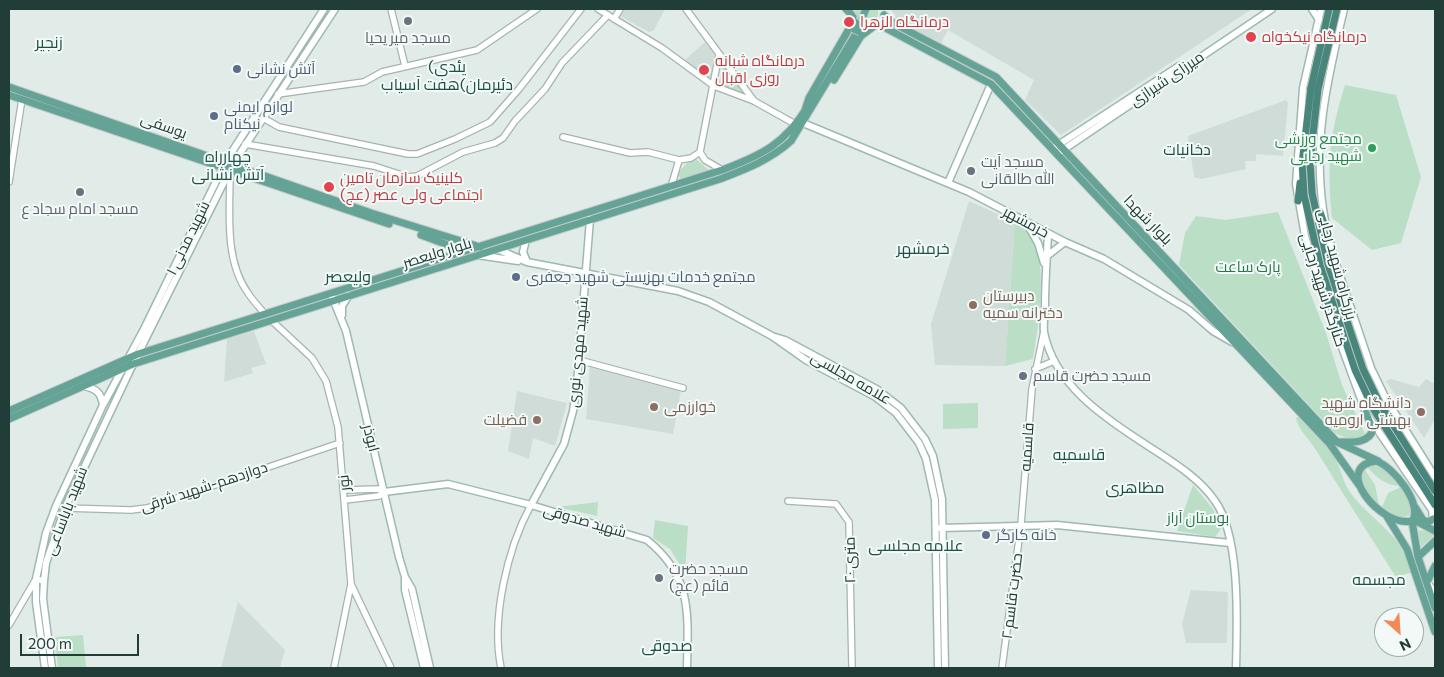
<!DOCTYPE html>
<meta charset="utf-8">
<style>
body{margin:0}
#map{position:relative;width:1444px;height:677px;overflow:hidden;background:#e1ece8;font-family:Commissioner,sans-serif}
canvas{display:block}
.frame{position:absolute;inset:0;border:10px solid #213d38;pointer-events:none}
.north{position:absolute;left:1374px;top:607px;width:50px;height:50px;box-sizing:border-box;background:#f2f9f6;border:1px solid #9eaeaa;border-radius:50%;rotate:154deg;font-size:14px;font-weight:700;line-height:20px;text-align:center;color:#213d38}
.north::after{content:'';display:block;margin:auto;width:18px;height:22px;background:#f48857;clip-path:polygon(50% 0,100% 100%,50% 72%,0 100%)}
.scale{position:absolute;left:20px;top:634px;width:119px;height:22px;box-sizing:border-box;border:2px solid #213d38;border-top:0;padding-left:6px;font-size:15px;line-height:18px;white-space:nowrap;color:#213d38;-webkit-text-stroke:4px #f2f9f6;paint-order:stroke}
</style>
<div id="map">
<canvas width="1444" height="677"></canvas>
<div class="frame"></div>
<div class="north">N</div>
<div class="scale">200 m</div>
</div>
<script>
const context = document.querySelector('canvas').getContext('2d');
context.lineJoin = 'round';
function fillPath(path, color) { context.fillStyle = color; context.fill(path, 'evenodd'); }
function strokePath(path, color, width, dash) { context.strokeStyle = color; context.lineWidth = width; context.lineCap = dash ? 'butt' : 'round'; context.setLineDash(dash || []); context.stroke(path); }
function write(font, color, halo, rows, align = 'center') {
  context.font = font + ' Commissioner,Cairo,sans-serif'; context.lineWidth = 4; context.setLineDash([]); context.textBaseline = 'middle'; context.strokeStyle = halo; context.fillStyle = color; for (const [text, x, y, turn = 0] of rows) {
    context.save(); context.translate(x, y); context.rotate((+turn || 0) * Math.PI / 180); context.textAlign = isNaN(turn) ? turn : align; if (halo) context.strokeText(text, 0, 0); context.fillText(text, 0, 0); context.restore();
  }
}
const built = new Path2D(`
 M622,9H665L654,30L649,32L618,15Z
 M891,9H1252L1061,135L1025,100L1034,80L948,30L941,43L894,19L896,17Z
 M705,42L714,54L710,79L685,60Z
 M1286,100L1288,103L1283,156L1256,154V161H1245L1246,169L1202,179L1194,177L1188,136Z
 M969,201L1015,222L1005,366L935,365L931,324Z
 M254,331L266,364L251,368L253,373L224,382L227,339Z
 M590,367L681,390L673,434L586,419Z
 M1391,379L1419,387L1426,379L1435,384V419L1424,438L1386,381Z
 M517,391L567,403L555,446L533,438L529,459L508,451Z
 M1191,590L1228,592L1227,643H1186L1182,624Z
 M238,602L285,650L280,668H221Z`);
const green = new Path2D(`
 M855,9H878V16L874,22L864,24L855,17Z
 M724,63L749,96L718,85Z
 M1345,85L1396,95L1421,177L1401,243L1372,250L1332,218C1327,166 1329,135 1345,85Z
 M695,158L711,172L683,181L677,174L689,161Z
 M1278,212L1326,333L1342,385L1365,434C1355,441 1346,439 1335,433L1179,265L1185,233L1196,216L1226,220Z
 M1015,222C1018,224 1023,225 1026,227C1051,249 1038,330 1033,359L1005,366Z
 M978,403V428L943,429V404Z
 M1301,415C1311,427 1325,440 1333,453C1340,465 1342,481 1350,492C1370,521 1406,535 1410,573L1396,577C1369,535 1342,492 1316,450C1310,440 1297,428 1296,418Z
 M1373,465L1384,468L1399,486C1386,485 1377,478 1368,468Z
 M1365,470L1375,485L1379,505C1369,495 1356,485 1365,470Z
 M1193,485L1213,509L1221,529L1215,537L1177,531Z
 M1401,487L1412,508L1411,514C1400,521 1391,514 1382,507L1388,493Z
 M598,502L597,516L557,507Z
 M655,520L688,526L685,573L670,549L653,538Z
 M1418,530L1427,531L1435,535L1421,547Z
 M83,635L86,668H58L55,637Z`);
const tertiary = new Path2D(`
 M391,9L405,66
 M598,9L662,48L714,86L754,101L795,124
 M686,9L754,101
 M614,19L620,9
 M719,54L700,152L705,160L722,170
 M278,94L364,82L382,72L477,50L537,9
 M263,118L279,127L408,154H417L455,139L490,122L519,89L581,9
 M563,137L630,153L648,152L679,160L691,158L700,152
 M245,144L374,166L408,177L417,176L463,152L495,143L503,138L515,121L545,89L562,63L608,15
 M230,172C230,211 224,260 248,293C253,301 259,307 265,314
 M9,182L22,99
 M671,187L679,160
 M271,320L312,358L326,381L338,427L351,584L334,668
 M579,360L683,388
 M1035,369L1054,361
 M345,490L378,489L384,492L379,496L345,500
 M788,501L836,504L849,522L852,668
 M65,508L131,510L147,508L340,443
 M1427,582L1435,592
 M351,584L391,668
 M9,625L36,579L44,581
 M501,668C491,619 507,549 531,505
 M1002,668L1021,524L1032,389L1044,331`);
const secondary = new Path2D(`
 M1312,9L1319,20
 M803,123L969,192L1065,242L1104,259L1189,310L1213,331L1232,342
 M1055,147L1179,66
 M1057,154L1272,9
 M948,183L991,84
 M1325,221C1311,146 1327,81 1344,9
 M1026,222L1038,243L1044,263
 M1327,230L1335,261L1371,368L1386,399L1435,477
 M1048,233C1047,257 1045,281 1045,305C1045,313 1043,323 1044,332C1054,384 1103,417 1145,444C1169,460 1198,476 1215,501C1241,537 1237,625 1236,668
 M526,240L523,252L527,262
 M497,249L527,262L678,291L709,302L772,336L806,360L874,396L896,413L919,443L926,459L935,500L938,668
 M477,255L518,261
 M1047,256L1065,242
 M1321,290L1305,236L1296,184L1303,88L1321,9
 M331,294L346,331L399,557L405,577L412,589L430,668
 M1325,301L1366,413L1432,510L1433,519
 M342,315V306L349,295
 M775,337L785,340L878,390L901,408L925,439L933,456L942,499L945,668
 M84,386C96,389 101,392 103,405
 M384,492L448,484L531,505L647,540C693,577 688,615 687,668
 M531,505L564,444L573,411L577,383L590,219
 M940,528L1057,525L1230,543
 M405,579V590L424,668
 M45,668L36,602V579L46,533L56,506L103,405L143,331L226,161L324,9
 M52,668L43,599L44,581L46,563L65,508L133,364L233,164L335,9`);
const primary = new Path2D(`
 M846,9L851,14
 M884,15L893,23L996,77L1337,442L1378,461
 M861,22L866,9
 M878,24L991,84L1329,443L1359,485
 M834,80L861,36L873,27
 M9,87L371,213L480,247
 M9,95L389,224
 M805,110L809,98L849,29L853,17
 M421,235L451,246L461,253
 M9,411L138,354L722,170C762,155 785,144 808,106
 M9,419L133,364L720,179C746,169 770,160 791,141L857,32
 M1339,442C1351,442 1368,444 1373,430L1366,413
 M1376,461C1393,466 1424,505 1412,521C1381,528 1331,467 1376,461Z
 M1415,507L1423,520L1428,522L1433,519
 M1386,515L1407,549L1435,632
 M1414,520L1435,531
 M1412,521L1418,557L1435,608
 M1418,557L1435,541
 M1427,582L1435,566`);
const trunk = new Path2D(`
 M1311,88L1302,163L1304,195L1320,265L1355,370L1373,408L1435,505
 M1318,89L1310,162L1312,193L1328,264L1363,369L1380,404L1435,491
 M1298,201L1300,183
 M1320,212L1328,235
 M1319,285L1330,307`);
const primaryBridge = new Path2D(`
 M855,22L862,27
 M852,28L860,32`);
const trunkBridge = new Path2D(`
 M1311,88L1329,9
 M1318,89L1337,9`);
const markers = [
 [408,21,5,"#6b7280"],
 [849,22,6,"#e0444e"],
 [1251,37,6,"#e0444e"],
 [237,69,5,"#5c6f8a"],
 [704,70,6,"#e0444e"],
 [214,116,5,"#5c6f8a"],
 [1372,148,5,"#2e9e5b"],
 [971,171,5,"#6b7280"],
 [329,187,6,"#e0444e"],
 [80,192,5,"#6b7280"],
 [516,277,5,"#5c6f8a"],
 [973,305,5,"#8d6e63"],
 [1023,376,5,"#6b7280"],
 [654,407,5,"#8d6e63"],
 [1421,412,5,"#8d6e63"],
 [537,420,5,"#8d6e63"],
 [986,535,5,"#5c6f8a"],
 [659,578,5,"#6b7280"]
];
const healthNames = [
 ["درمانگاه الزهرا",860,22],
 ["درمانگاه نیکخواه",1262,37],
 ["درمانگاه شبانه",715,61],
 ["روزی اقبال",715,78],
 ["کلینیک سازمان تامین",340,178],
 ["اجتماعی ولی عصر (عج)",340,195]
];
const worshipNames = [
 ["مسجد میر یحیا",408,38,"center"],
 ["مسجد آیت",981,162],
 ["الله طالقانی",981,179],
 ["مسجد امام سجاد ع",80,209,"center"],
 ["مسجد حضرت قاسم",1033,376],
 ["مسجد حضرت",669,569],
 ["قائم (عج)",669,586]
];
const serviceNames = [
 ["آتش نشانی",247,69],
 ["لوازم ایمنی",224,107],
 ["نیکنام",224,124],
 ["مجتمع خدمات بهزیستی شهید جعفری",526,277],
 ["خانه کارگر",996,535]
];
const streetNames = [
 ["میرزای شیرازی",1167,79,-34],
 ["یوسفی",164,126,20],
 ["بلوار شهدا",1148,220,46],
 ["خرمشهر",1026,222,28],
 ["شهید مدنی ۱",188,238,-64],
 ["بلوار ولیعصر",437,253,-17],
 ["بزرگراه شهید رجایی",1337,264,75],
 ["کنارگذر شهید رجایی",1323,290,72],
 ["شهید مهدی نوری",578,352,-85],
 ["علامه مجلسی",851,378,30],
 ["ابوذر",371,438,76],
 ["قاسمیه",1027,447,-86],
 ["نور",344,483,-96],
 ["دوازدهم-شهید شرقی",204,487,-18],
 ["شهید باباساعی",66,511,-69],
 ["شهید صدوقی",585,521,16],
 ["۲۰ متری",850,560,-91],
 ["۲ حضرت قاسم",1012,596,-83]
];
const leisureNames = [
 ["مجتمع ورزشی",1362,139],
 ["شهید رجایی",1362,156]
];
const parkNames = [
 ["پارک ساعت",1248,267],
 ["بوستان آراز",1198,518]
];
const educationNames = [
 ["دبیرستان",983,296],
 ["دخترانه سمیه",983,313],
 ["دانشگاه شهید",1411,403,"right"],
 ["بهشتی ارومیه",1411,420,"right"],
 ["خوارزمی",664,407],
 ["فضیلت",527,420,"right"]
];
const neighbourhoodNames = [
 ["زنجیر",49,43],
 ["(یئدی",447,67],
 ["دئیرمان)هفت آسیاب",447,85],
 ["دخانیات",1187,150],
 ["چهارراه",228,157],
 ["آتش نشانی",228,175],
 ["خرمشهر",923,249],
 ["ولیعصر",348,277],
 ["قاسمیه",1079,455],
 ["مظاهری",1135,488],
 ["علامه مجلسی",916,546],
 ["مجسمه",1379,580],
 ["صدوقی",667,646]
];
fillPath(built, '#d0dcd7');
fillPath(green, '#badec6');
strokePath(tertiary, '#a4b4b0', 8);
strokePath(secondary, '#9fb8b1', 9);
strokePath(primary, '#c1c9c7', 9);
strokePath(trunk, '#c1c9c7', 9);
strokePath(tertiary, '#fff', 5.5);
strokePath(secondary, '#fff', 6);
strokePath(primary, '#65a397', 7);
strokePath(trunk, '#48867c', 7);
strokePath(primaryBridge, '#c1c9c7', 9, []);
strokePath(trunkBridge, '#c1c9c7', 9, []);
strokePath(primaryBridge, '#65a397', 7);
strokePath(trunkBridge, '#48867c', 7);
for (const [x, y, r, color] of markers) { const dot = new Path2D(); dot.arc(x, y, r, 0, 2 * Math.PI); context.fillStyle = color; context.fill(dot); strokePath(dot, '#f2f9f6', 2); }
write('15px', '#be3a42', '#f2f9f6', healthNames, 'left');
write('15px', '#5b616d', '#f2f9f6', worshipNames, 'left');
write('15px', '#4e5e75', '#f2f9f6', serviceNames, 'left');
write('15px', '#213d38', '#f2f9f6', streetNames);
write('15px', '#27864d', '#f2f9f6', leisureNames, 'right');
write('15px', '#2b754c', '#f2f9f6', parkNames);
write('15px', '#785e54', '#f2f9f6', educationNames, 'left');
write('16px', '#1d5047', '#f2f9f6', neighbourhoodNames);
</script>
